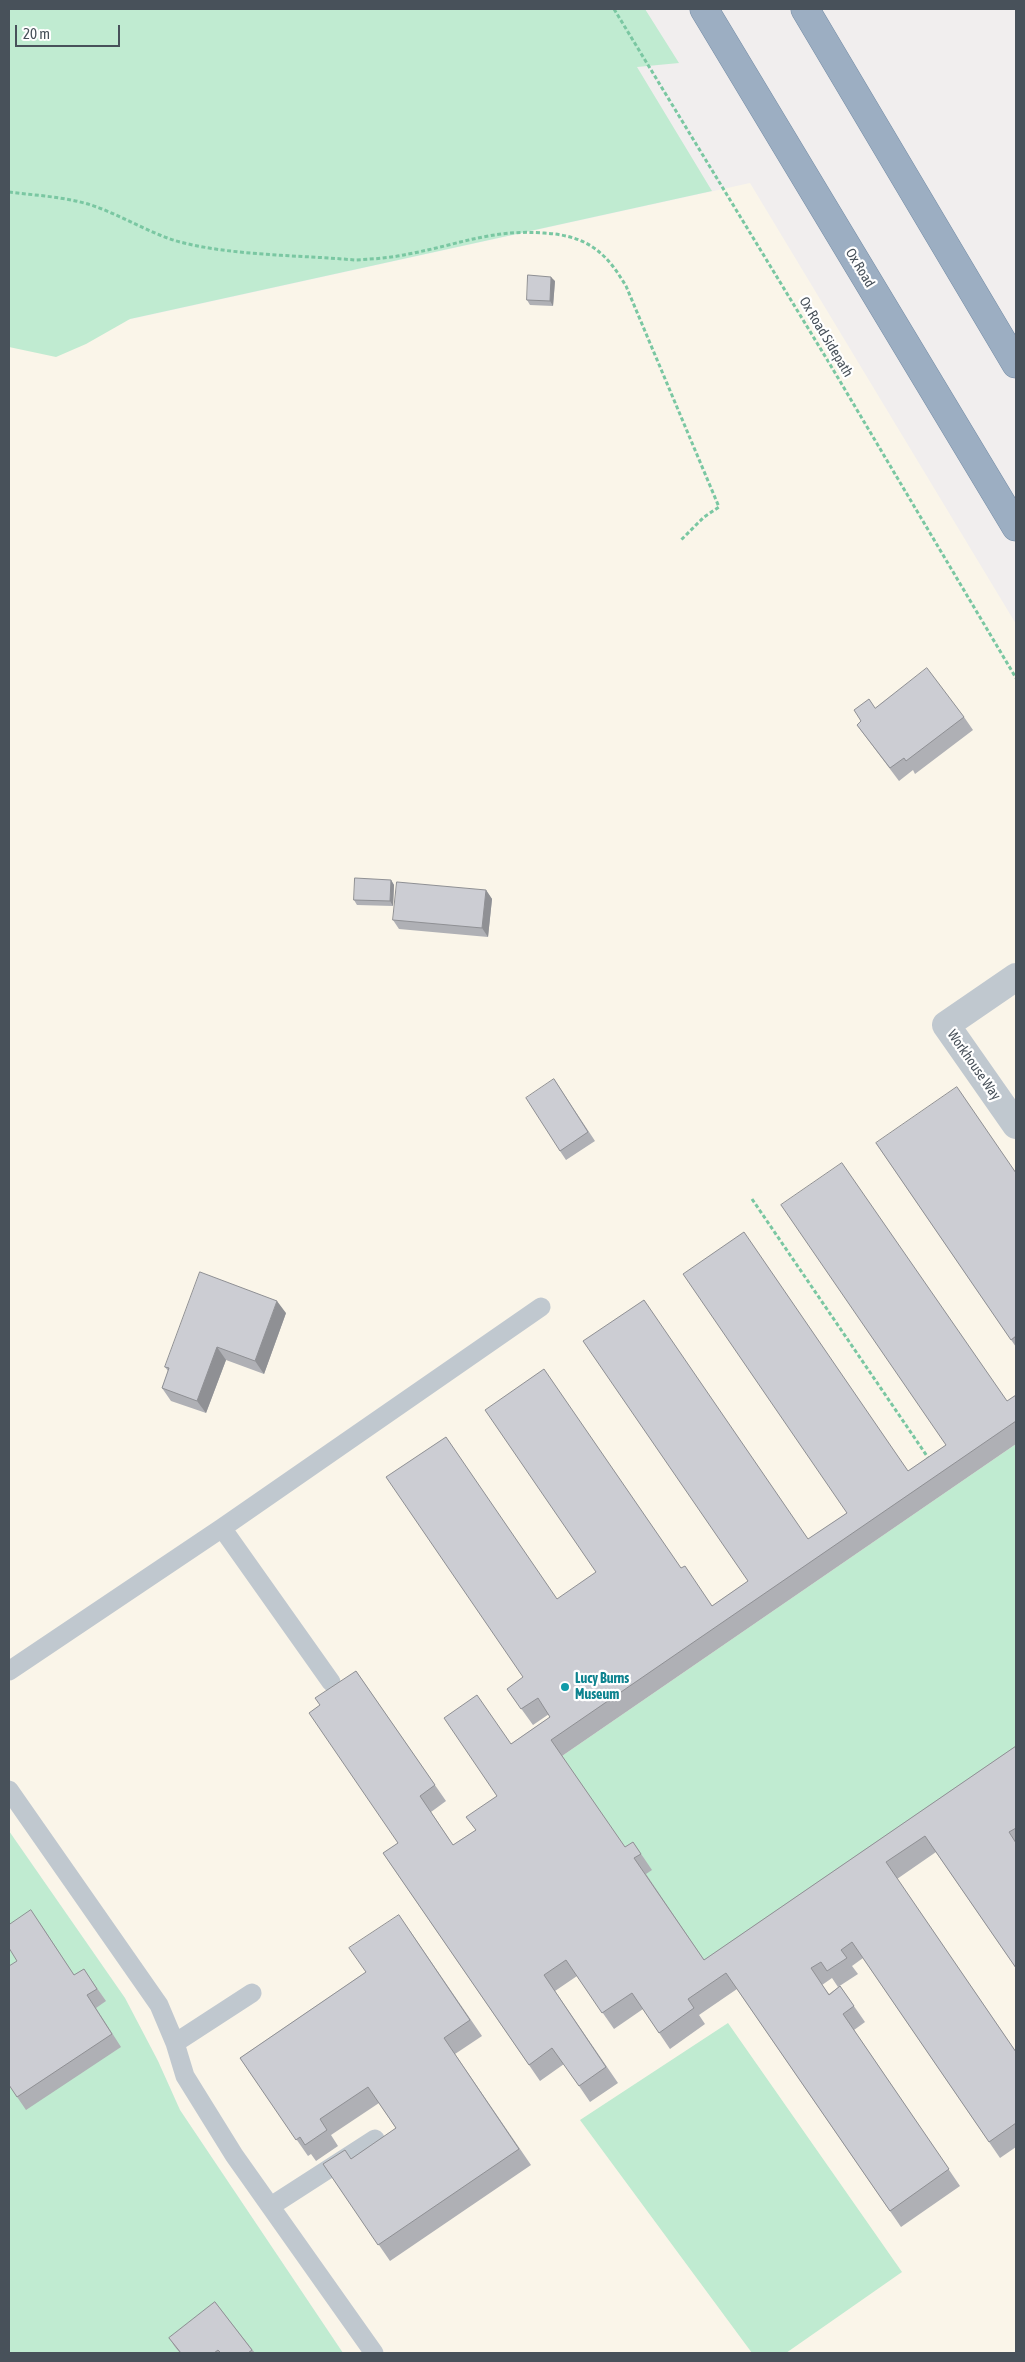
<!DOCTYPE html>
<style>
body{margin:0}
#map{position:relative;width:1025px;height:2362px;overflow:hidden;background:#f1eeee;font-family:"Asap Condensed",sans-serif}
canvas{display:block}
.frame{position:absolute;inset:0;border:10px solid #48515a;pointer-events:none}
.scale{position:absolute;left:15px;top:25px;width:105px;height:22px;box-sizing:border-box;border:2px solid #48515a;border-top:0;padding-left:6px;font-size:15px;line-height:18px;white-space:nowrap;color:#48515a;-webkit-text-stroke:4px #fff;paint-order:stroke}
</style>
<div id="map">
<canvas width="1025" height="2362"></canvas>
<div class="frame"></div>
<div class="scale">20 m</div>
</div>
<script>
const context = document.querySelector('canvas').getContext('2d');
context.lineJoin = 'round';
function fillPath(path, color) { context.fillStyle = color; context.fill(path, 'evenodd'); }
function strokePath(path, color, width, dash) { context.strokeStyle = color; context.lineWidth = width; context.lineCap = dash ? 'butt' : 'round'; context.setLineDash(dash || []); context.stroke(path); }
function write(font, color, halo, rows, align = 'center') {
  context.font = font + ' "Asap Condensed",sans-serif'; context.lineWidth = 4.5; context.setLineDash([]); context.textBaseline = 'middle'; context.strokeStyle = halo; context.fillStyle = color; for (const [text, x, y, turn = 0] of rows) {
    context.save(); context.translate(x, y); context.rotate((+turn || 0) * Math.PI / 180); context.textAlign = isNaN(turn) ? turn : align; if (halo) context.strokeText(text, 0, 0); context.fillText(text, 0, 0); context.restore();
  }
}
const commercial = new Path2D(`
 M750,183L1016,624V2353H343L180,2110L158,2061L125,1998L9,1831V346Z`);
const green = new Path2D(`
 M9,9H645L679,63L637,67L712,191L130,319L86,344L56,357L9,347Z
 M1016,1444V1770L715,1976L562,1756Z
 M9,1831L125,1998L158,2061L180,2110L343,2353H9Z
 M728,2023L902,2272L786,2353H752L580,2120Z`);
const path = new Path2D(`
 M614,9L828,361L1016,678
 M9,192C40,196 73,197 102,209C130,220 155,236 184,243C238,256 299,255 355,260C373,259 391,258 408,254C458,245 491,229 544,233C560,234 577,237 591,246C607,256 617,271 626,286L719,507L704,517L681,540
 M752,1199L929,1459`);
const service = new Path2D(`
 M222,1528L331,1682
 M9,1671L222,1528L541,1307
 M9,1790L159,2005L175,2043L185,2076L234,2155L374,2353
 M175,2043L252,1993
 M271,2206L375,2139`);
const minor = new Path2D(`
 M1016,977L946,1025L1016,1125`);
const trunk = new Path2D(`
 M704,9L1016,527
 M805,9L1016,364`);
const wall = new Path2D(`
 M555,281L553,306L530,305L527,300Z
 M875,708L964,717L973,730L915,774L913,770L899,781L857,725L861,721Z
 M391,880L394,885L393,906L357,905L354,900Z
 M486,890L492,899L488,937L399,929L393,920Z
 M554,1079L595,1141L566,1160L560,1151Z
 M876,1143L1016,1173V1347Z
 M286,1313L264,1374L226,1360L206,1413L171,1401L162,1388L168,1371L165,1367Z
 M1016,1395V1444L562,1756L625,1847L633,1842L652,1870L646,1874L704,1960L1016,1746V1968L936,1852L897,1879L1016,2052V2147L1000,2158L863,1958L852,1966L858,1974L838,1987L832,1978L822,1985L829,1994L840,1986L865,2022L854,2030L960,2186L901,2227L737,1989L699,2015L705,2024L670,2049L643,2009L614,2029L577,1976L555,1991L618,2083L590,2102L564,2064L540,2081L383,1853L398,1843L320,1705L356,1671L446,1801L431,1812L453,1845L476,1830L497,1796L511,1744L550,1717L549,1714L533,1725L507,1689L681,1568L712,1606L946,1445Z
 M40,1923L74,1975L84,1969L92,1981L106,2001L96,2008L121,2047L26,2110L9,2085Z
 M410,1931L482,2036L455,2054L531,2165L390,2261L323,2164L351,2159L396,2128L379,2103L331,2135L338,2146L316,2161L311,2154L308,2156L240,2058L366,1972Z
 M215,2302L255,2353H180L175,2347L169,2338Z`);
const shadedWall = new Path2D(`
 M551,277L555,281L553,306L550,301Z
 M391,880L394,885L393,906L390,901Z
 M486,890L492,899L488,937L482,928Z
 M277,1301L286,1313L264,1374L255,1361Z
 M217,1347L226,1360L206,1413L197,1401Z`);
const building = new Path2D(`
 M528,275L551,277L550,301L527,300Z
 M927,668L964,717L906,761L904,758L890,768L857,725L861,721L854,710L869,699L875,708Z
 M355,878L391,880L390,901L354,900Z
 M397,882L486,890L482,928L393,920Z
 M554,1079L588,1132L560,1151L526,1098Z
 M957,1087L1016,1173V1336L1011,1340L876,1143Z
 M842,1163L1007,1401L1016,1395V1421L551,1740L625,1847L633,1842L641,1854L634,1858L704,1960L1016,1746V1828L1009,1832L1016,1843V1968L925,1836L886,1862L1016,2052V2123L989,2142L852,1942L841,1950L847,1958L827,1971L821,1962L811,1968L829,1995L840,1986L854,2006L843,2014L949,2169L890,2211L726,1973L688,1999L694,2008L659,2033L632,1993L602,2013L566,1960L544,1975L606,2067L579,2086L552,2048L529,2065L383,1853L398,1843L309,1713L320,1705L315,1698L356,1671L435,1785L420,1796L453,1845L476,1830L466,1817L497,1796L444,1718L477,1695L511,1744L550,1717L538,1698L521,1709L507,1689L523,1677L386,1477L446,1437L557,1599L596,1572L485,1410L544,1369L681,1568L685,1566L712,1606L748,1581L583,1341L644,1300L808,1539L847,1513L683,1274L744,1232L908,1471L946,1445L781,1205Z
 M200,1272L277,1301L255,1361L217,1347L197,1401L162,1388L169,1368L165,1367Z
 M31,1910L74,1975L84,1969L97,1989L87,1995L112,2034L17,2097L9,2085V1966L17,1961L9,1948V1925Z
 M399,1915L470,2020L444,2038L519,2149L378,2245L323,2164L345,2150L351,2159L396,2128L368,2087L320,2119L327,2130L305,2145L300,2137L296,2140L240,2058L366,1972L349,1948Z
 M215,2302L252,2350L248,2353H221L218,2350L214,2353H181L169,2338Z`);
const markers = [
 [565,1687,5,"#0f9aa8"]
];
const streetNames = [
 ["Ox Road",860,268,59],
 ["Ox Road Sidepath",826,337,59],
 ["Workhouse Way",974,1065,55]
];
const cultureNames = [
 ["Lucy Burns",575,1679],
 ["Museum",575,1695]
];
fillPath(commercial, '#faf5e9');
fillPath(green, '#c0ebd1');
strokePath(trunk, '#758ca5', 29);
strokePath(path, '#7ac7a2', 3, [4, 2.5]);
strokePath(service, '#c0c8cf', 19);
strokePath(minor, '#c0c8cf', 28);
strokePath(trunk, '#9caec2', 28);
fillPath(wall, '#afb0b5');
fillPath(shadedWall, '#8f9094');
fillPath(building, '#cccdd3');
strokePath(building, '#8f9094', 1);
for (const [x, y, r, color] of markers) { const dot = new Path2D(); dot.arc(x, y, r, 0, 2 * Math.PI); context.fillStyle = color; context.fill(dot); strokePath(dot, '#fff', 2); }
write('14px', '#48515a', '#fff', streetNames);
write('bold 14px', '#0d838f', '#fff', cultureNames, 'left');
</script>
